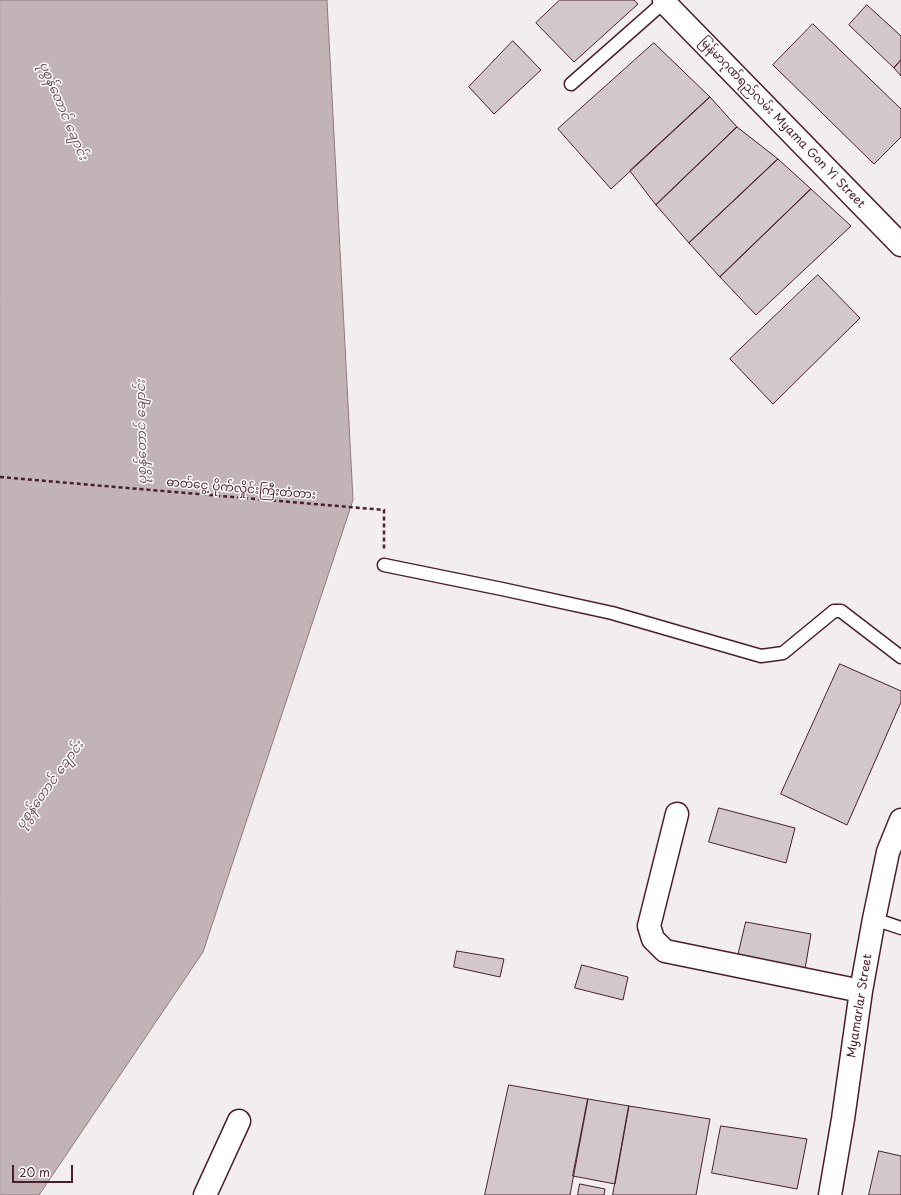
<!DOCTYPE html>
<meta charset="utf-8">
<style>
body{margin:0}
#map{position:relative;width:901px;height:1195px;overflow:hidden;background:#fff;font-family:"Playpen Sans",sans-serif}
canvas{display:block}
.scale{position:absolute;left:12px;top:1165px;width:61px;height:18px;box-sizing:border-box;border:2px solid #4a1f2b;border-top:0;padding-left:5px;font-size:12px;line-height:14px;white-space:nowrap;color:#4a1f2b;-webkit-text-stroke:3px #fff;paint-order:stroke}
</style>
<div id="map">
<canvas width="901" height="1195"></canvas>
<div class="scale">20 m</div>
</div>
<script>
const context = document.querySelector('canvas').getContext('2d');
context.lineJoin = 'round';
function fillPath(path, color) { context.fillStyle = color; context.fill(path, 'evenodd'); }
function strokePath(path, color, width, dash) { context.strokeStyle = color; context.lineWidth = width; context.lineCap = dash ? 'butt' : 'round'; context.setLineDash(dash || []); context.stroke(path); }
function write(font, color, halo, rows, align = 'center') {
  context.font = font + ' "Playpen Sans","Noto Sans Myanmar",sans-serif'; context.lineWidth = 3; context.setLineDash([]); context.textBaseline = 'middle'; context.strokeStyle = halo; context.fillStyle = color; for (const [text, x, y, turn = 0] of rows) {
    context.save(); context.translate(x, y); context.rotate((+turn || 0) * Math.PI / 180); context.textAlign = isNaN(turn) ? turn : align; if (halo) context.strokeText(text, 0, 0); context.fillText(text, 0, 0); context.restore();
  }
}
const built = new Path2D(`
 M327,0H901V1195H39L203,952L353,500Z`);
const water = new Path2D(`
 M0,0H327L353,500L203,952L39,1195H0Z`);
const building = new Path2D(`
 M560,0H634L638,4L574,62L536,23Z
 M867,5L901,36V60L894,68L849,25Z
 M813,24L901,109V137L874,164L773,65Z
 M513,41L541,70L494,114L469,87Z
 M654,43L710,97L611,189L558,129Z
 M901,60V76L894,68Z
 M710,97L737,127L656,205L630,171Z
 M737,127L778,159L689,243L656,205Z
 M778,159L811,189L720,277L689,243Z
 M811,189L851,226L756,315L720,277Z
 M818,275L860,318L773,404L730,359Z
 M840,664L901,691V702L847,825L781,794Z
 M719,808L795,828L786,863L709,842Z
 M746,922L811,934L805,969L738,956Z
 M457,951L504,959L500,977L454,967Z
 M582,965L628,977L623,1000L575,988Z
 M509,1085L588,1099L570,1195H485Z
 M588,1099L629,1106L615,1184L573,1176Z
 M629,1106L710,1119L696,1195H613Z
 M721,1126L807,1139L797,1189L712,1173Z
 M879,1151L901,1156V1195H869Z
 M580,1184L605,1189L604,1195H578Z`);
const path = new Path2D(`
 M0,477L384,510V550`);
const lane = new Path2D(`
 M571,84L664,2
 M384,565L502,589L612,613L761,656L783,653L834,611H841L901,657
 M874,919L901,928`);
const street = new Path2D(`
 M664,0V2L901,245
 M677,814L649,926L653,939L665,951L861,991
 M205,1195L239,1121
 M830,1195L843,1119L861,991L874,919L888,852L901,820`);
const streetNames = [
 ["မြန်မာဂုဏ်ရည်လမ်း Myama Gon Yi Street",782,123,46],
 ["ဓာတ်ငွေ့ ပိုက်လှိုင်းကြီးတံတား",241,489,5],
 ["Myamarlar Street",860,1006,-81]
];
const waterNames = [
 ["ပုစွန်တောင် ချောင်း",63,111,67],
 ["ပုစွန်တောင် ချောင်း",142,432,-91],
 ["ပုစွန်တောင် ချောင်း",50,785,-54]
];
fillPath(built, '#f2eeef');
fillPath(water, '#c1b3b6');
strokePath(water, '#91787e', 1);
fillPath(building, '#d2c7cb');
strokePath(building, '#4a1f2b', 1);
strokePath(lane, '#4a1f2b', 15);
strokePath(street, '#4a1f2b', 25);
strokePath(path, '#4a1f2b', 2.5, [4, 3]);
strokePath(lane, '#fff', 12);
strokePath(street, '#fff', 22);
write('12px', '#4a1f2b', '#fff', streetNames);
write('italic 13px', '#74535c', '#fff', waterNames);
</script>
